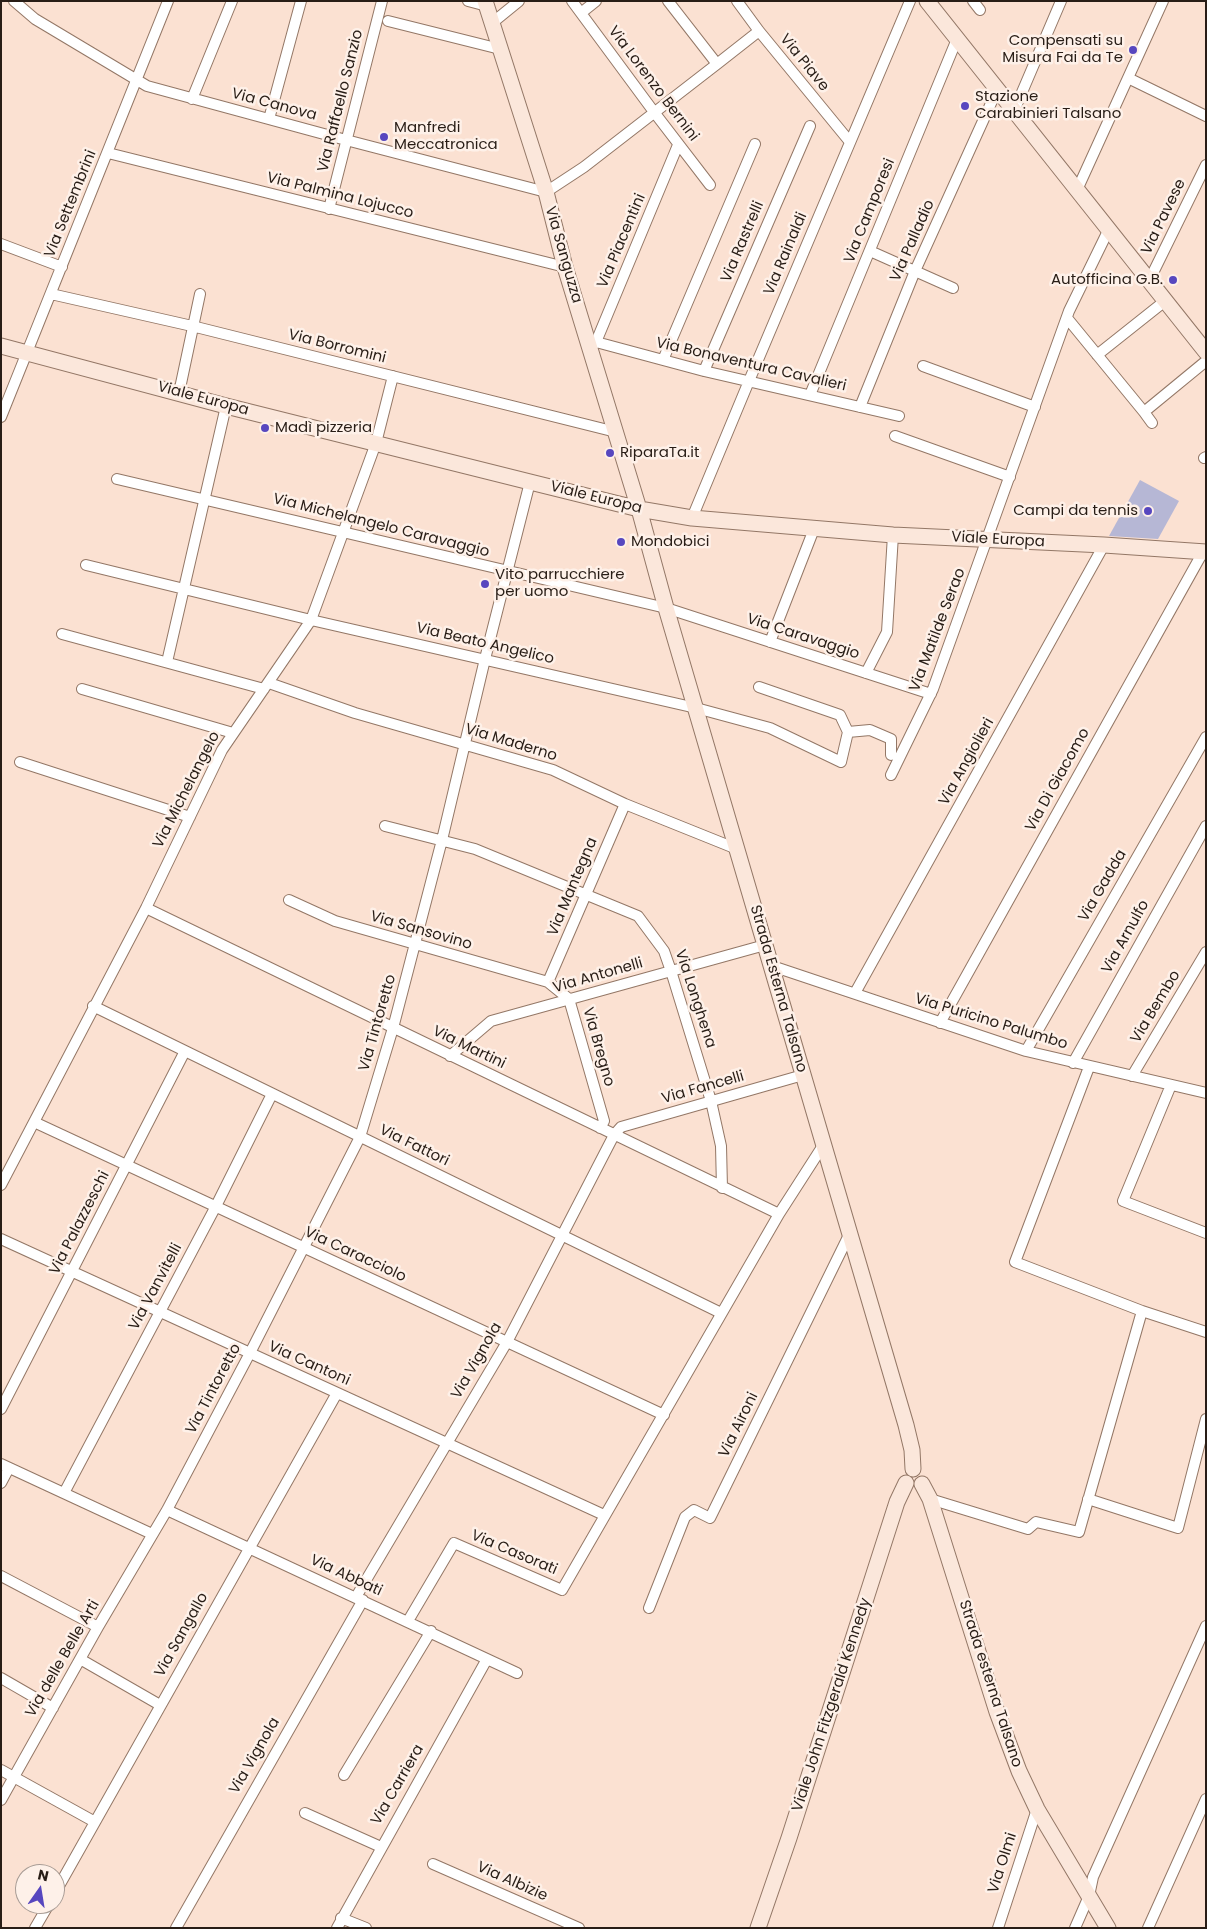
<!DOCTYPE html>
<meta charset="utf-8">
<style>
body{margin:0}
#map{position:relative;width:1207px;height:1929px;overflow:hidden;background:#fbe1d2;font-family:Poppins,sans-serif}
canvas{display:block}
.frame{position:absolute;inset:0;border:2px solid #281d16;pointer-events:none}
.north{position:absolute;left:15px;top:1864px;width:50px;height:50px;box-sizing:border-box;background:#fef1e9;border:1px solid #a89c95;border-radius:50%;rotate:13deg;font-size:14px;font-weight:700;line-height:20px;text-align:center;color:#281d16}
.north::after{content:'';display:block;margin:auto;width:18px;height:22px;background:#5747bf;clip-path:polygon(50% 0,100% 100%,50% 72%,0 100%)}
</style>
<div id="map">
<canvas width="1207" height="1929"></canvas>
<div class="frame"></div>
<div class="north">N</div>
</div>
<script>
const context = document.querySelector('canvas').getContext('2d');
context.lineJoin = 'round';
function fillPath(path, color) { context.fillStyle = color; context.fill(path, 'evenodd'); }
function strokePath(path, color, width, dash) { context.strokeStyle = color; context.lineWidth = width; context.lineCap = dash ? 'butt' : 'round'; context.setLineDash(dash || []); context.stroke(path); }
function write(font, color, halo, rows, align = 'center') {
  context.font = font + ' Poppins,sans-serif'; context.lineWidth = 5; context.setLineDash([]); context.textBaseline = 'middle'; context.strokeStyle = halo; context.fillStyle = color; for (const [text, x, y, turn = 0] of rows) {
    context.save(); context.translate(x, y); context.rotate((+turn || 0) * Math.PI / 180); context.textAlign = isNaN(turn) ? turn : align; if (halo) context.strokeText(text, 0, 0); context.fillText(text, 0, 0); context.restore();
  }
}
const green = new Path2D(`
 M1140,480L1179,501L1158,539L1109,536Z`);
const street = new Path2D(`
 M14,1L35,19L147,86L346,140L546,192L584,167L717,64
 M468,1L487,6
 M572,1L654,112L710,185
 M668,1L717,64L759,31
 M737,1L759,31L850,142
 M973,1L980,10
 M581,13L596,1
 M388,21L500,49
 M492,23L519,1
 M1128,78L1206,116
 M192,99L232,1
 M1014,111L1061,1
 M269,119L301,1
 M108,153L565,267
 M1077,190L1163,1
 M329,209L382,1
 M1,244L62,267
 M870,251L953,288
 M1149,281L1206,165
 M51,294L192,326L616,432
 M1067,318L1144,412L1206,361
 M596,342L704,371L899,416
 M592,346L596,342L678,145
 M1097,355L1165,301
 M663,360L755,144
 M923,366L1035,407
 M704,371L810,126
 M179,393L200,294
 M810,395L957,39
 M860,407L915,271L997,90
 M1144,412L1152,423
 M1,417L168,1
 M895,436L1010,477
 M1204,458L1206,457
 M117,479L666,608L931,694
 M692,518L749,381L910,1
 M86,565L311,620L696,708L770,728L841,762L848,732L840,715L759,687
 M62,634L264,689
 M770,642L814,529
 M167,662L226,406
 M866,673L887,632L893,535
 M269,683L355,713L553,770L625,804L737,849
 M82,689L233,733
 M848,732L870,730L891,739V755
 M20,762L190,817
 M891,775L933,689L1069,311L1109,229
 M385,826L475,849L638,916L664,951L671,971L711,1101L721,1146L722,1188
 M289,900L335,921L548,982L569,999L604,1121L600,1128
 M146,908L779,1214
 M772,966L1026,1051L1206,1093
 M548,982L625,804
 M855,993L1104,545
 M93,1006L721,1313
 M940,1023L1203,552
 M1026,1051L1206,737
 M450,1056L491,1021L765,945
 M1073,1063L1206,826
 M1089,1067L1015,1262L1142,1311L1206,1332
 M1132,1076L1206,952
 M1171,1085L1123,1201L1206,1233
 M34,1122L664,1415
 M1,1185L146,908L222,750L311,620L376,443L393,376
 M1,1239L604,1515
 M1,1409L185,1051
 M1,1464L152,1534
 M1,1483L9,1468
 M64,1493L216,1206L272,1094
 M930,1499L1028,1529L1036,1522L1079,1532L1142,1311
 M1088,1499L1178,1528L1206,1419
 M167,1510L517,1673
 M1,1576L98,1627
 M356,1597L507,1342L614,1135L621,1127L803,1075
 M649,1608L685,1517L694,1510L710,1518L850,1233
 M408,1621L454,1543L562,1590L779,1214L824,1144
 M80,1659L160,1705
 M1,1678L53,1708
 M1,1770L95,1822
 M344,1775L431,1631
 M1,1800L98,1627L167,1510L250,1353L360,1137L393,1028L442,840L485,659L530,482
 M305,1813L381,1847
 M433,1864L579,1928
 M55,1893L337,1393
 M341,1918L366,1928
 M35,1928L49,1904
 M176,1928L363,1600
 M337,1928L487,1659
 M998,1928L1037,1809
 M1075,1928L1089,1896L1093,1877L1206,1626
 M1148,1928L1206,1799`);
const secondary = new Path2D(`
 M485,1L546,192L565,267L639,509L666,608L906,1425L912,1450L913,1469
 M927,1L1206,352
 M1,346L226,406L530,482L639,509L692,518L893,535L1104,545L1206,552
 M922,1484L930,1499L997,1712L1019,1771L1037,1809L1108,1928
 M758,1928L789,1838L897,1502L906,1483`);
const markers = [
 [1133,50,5,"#5747bf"],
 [965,106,5,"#5747bf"],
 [384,137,5,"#5747bf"],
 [1173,280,5,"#5747bf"],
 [265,428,5,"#5747bf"],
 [610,453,5,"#5747bf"],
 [1148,511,5,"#5747bf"],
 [621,542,5,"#5747bf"],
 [485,584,5,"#5747bf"]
];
const poiNames = [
 ["Compensati su",1123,41,"right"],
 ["Misura Fai da Te",1123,58,"right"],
 ["Stazione",975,97],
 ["Carabinieri Talsano",975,114],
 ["Manfredi",394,128],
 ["Meccatronica",394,145],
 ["Autofficina G.B.",1163,280,"right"],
 ["Madì pizzeria",275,428],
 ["RiparaTa.it",620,453],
 ["Campi da tennis",1138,511,"right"],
 ["Mondobici",631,542],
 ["Vito parrucchiere",495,575],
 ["per uomo",495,592]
];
const streetNames = [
 ["Via Piave",804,63,51],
 ["Via Lorenzo Bernini",653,84,53],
 ["Via Raffaello Sanzio",341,101,-76],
 ["Via Canova",274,105,15],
 ["Via Palmina Lojucco",340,196,14],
 ["Via Settembrini",71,204,-68],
 ["Via Camporesi",870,211,-68],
 ["Via Pavese",1164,217,-64],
 ["Via Piacentini",622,241,-67],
 ["Via Palladio",913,241,-66],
 ["Via Rastrelli",743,242,-67],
 ["Via Rainaldi",786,254,-67],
 ["Via Sanguzza",563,255,74],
 ["Via Borromini",337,347,14],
 ["Via Bonaventura Cavalieri",751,365,13],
 ["Viale Europa",203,399,15],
 ["Viale Europa",596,498,14],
 ["Via Michelangelo Caravaggio",381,526,14],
 ["Viale Europa",998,540,3],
 ["Via Matilde Serao",938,630,-69],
 ["Via Caravaggio",803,637,18],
 ["Via Beato Angelico",485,644,13],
 ["Via Maderno",511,743,17],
 ["Via Angiolieri",967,762,-61],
 ["Via Di Giacomo",1058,780,-61],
 ["Via Michelangelo",187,790,-63],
 ["Via Gadda",1103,886,-60],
 ["Via Mantegna",573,887,-67],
 ["Via Sansovino",421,931,16],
 ["Via Arnulfo",1126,937,-61],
 ["Via Antonelli",598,976,-16],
 ["Strada Esterna Talsano",778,989,74],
 ["Via Longhena",695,999,72],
 ["Via Bembo",1156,1007,-59],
 ["Via Puricino Palumbo",991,1022,17],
 ["Via Tintoretto",378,1023,-74],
 ["Via Bregno",598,1047,74],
 ["Via Martini",469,1048,26],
 ["Via Fancelli",703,1088,-16],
 ["Via Fattori",414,1146,26],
 ["Via Palazzeschi",80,1223,-63],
 ["Via Caracciolo",355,1255,25],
 ["Via Vanvitelli",156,1287,-62],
 ["Via Vignola",477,1361,-60],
 ["Via Cantoni",309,1364,24],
 ["Via Tintoretto",214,1389,-62],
 ["Via Aironi",739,1425,-64],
 ["Via Casorati",514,1553,23],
 ["Via Abbati",346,1576,25],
 ["Via Sangallo",182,1635,-61],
 ["Via delle Belle Arti",63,1659,-60],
 ["Strada esterna Talsano",990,1684,72],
 ["Viale John Fitzgerald Kennedy",832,1705,-72],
 ["Via Vignola",255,1756,-60],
 ["Via Carriera",398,1785,-60],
 ["Via Olmi",1003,1863,-72],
 ["Via Albizie",512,1882,24]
];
fillPath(green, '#b6b7d5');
strokePath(street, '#937766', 12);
strokePath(secondary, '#937766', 17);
strokePath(street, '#fff', 10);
strokePath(secondary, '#fbe7db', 15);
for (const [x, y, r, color] of markers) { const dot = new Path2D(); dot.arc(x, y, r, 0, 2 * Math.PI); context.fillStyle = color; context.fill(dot); strokePath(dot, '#fef1e9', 2); }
write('15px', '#281d16', '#fef1e9', poiNames, 'left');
write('15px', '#281d16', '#fef1e9', streetNames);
</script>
